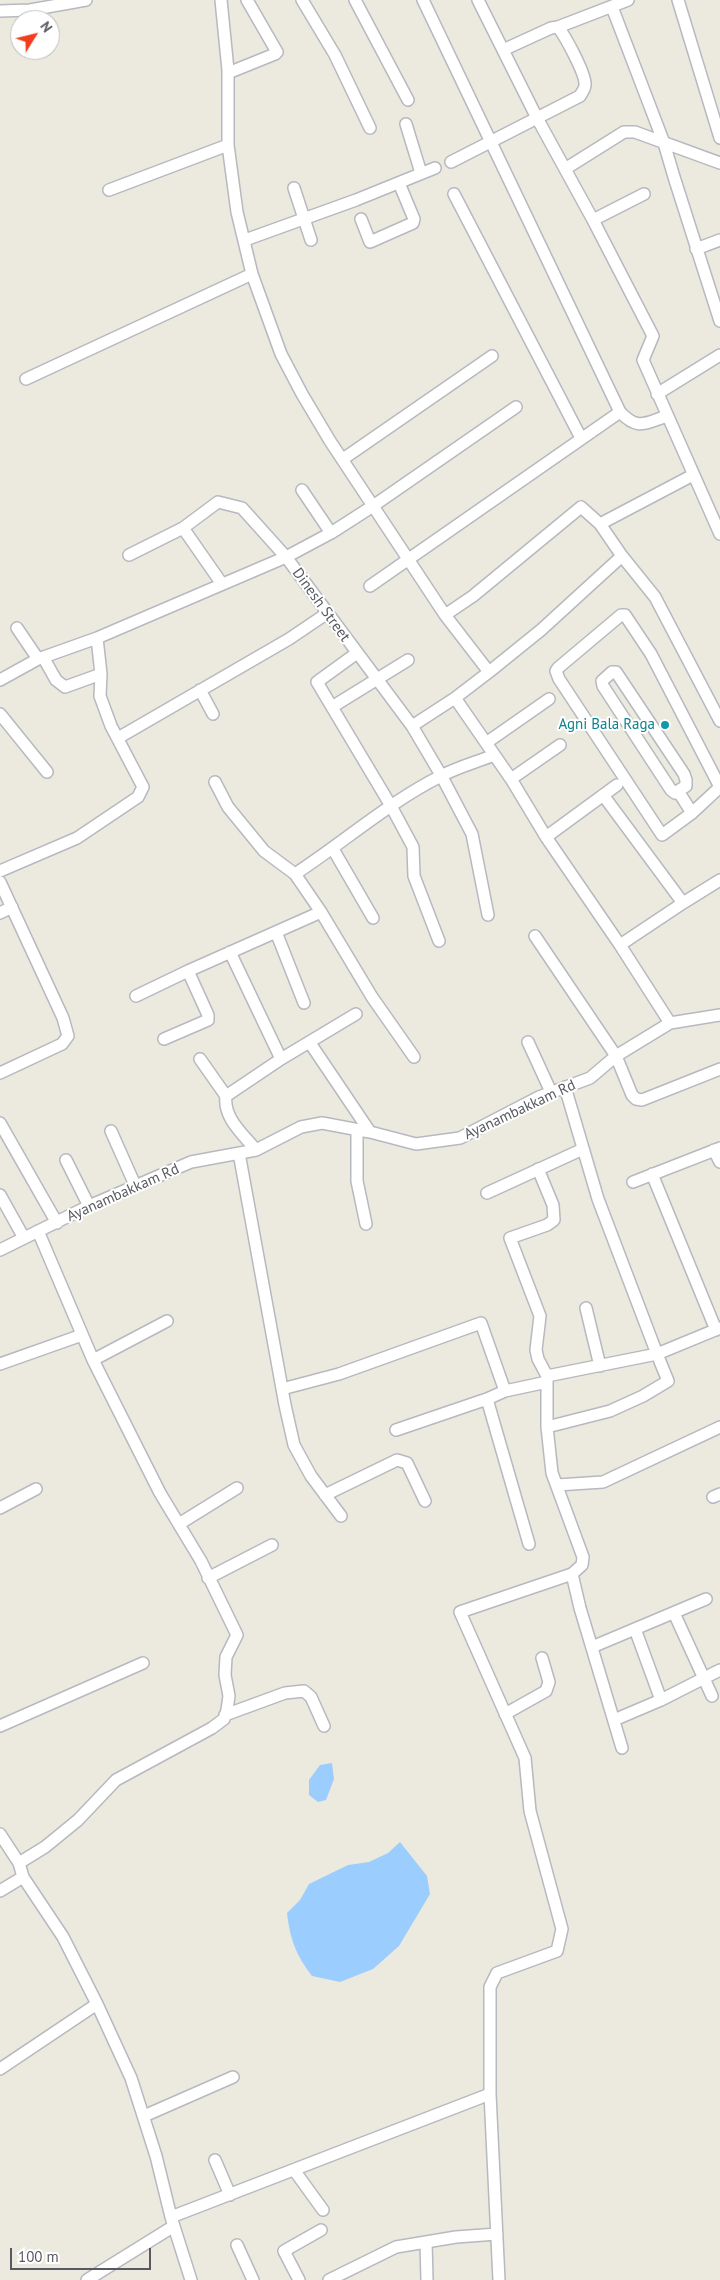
<!DOCTYPE html>
<style>
body{margin:0}
#map{position:relative;width:720px;height:2280px;overflow:hidden;background:#eceade;font-family:"PT Sans",sans-serif}
canvas{display:block}
.north{position:absolute;left:10px;top:10px;width:50px;height:50px;box-sizing:border-box;background:#fff;border:1px solid #bcbdc0;border-radius:50%;rotate:54deg;font-size:14px;font-weight:700;line-height:20px;text-align:center;color:#575b61}
.north::after{content:'';display:block;margin:auto;width:18px;height:22px;background:#f23d1e;clip-path:polygon(50% 0,100% 100%,50% 72%,0 100%)}
.scale{position:absolute;left:10px;top:2248px;width:141px;height:22px;box-sizing:border-box;border:2px solid #575b61;border-top:0;padding-left:6px;font-size:15px;line-height:18px;white-space:nowrap;color:#575b61;-webkit-text-stroke:4px #fff;paint-order:stroke}
</style>
<div id="map">
<canvas width="720" height="2280"></canvas>
<div class="north">N</div>
<div class="scale">100 m</div>
</div>
<script>
const context = document.querySelector('canvas').getContext('2d');
context.lineJoin = 'round';
function fillPath(path, color) { context.fillStyle = color; context.fill(path, 'evenodd'); }
function strokePath(path, color, width, dash) { context.strokeStyle = color; context.lineWidth = width; context.lineCap = dash ? 'butt' : 'round'; context.setLineDash(dash || []); context.stroke(path); }
function write(font, color, halo, rows, align = 'center') {
  context.font = font + ' "PT Sans",sans-serif'; context.lineWidth = 4; context.setLineDash([]); context.textBaseline = 'middle'; context.strokeStyle = halo; context.fillStyle = color; for (const [text, x, y, turn = 0] of rows) {
    context.save(); context.translate(x, y); context.rotate((+turn || 0) * Math.PI / 180); context.textAlign = isNaN(turn) ? turn : align; if (halo) context.strokeText(text, 0, 0); context.fillText(text, 0, 0); context.restore();
  }
}
const water = new Path2D(`
 M332,1763L334,1779L326,1800L318,1802L309,1795V1780L320,1765Z
 M400,1842L427,1876L430,1894L399,1946L373,1969L340,1982L312,1976C296,1955 290,1939 287,1913L300,1900L309,1884L348,1865L369,1862L388,1853Z`);
const minor = new Path2D(`
 M221,0L228,70V145L237,212L252,274L281,354L302,394L330,441L373,506L516,407
 M302,0L335,55L370,128
 M355,0L408,100
 M423,0L620,412
 M478,0L537,118L593,220L653,336L643,360L720,534
 M678,0L720,138
 M612,7L664,143L674,177L720,321
 M0,11L30,10L86,0
 M558,27L628,0
 M228,73L275,54L277,52L247,0
 M406,124L421,173
 M451,162L580,96C582,92 585,89 585,85C586,74 565,36 558,27L551,28L503,50
 M565,169L624,132H635L720,163
 M294,188L311,240
 M109,190L228,145
 M454,194L581,438
 M361,219L370,242L413,223L414,219L399,183
 M593,220L644,194
 M245,240L356,200L435,168
 M696,249L720,240
 M26,379L252,274
 M657,394L720,355
 M343,459L492,356
 M302,490L331,533
 M183,528L222,584
 M129,555L183,528L218,502L242,508L286,557L412,726L441,775L472,834L488,915
 M622,556L655,597L720,721
 M370,586L620,412C638,431 645,423 667,416
 M445,615L473,596L581,507L600,524L693,475
 M17,628L38,659
 M357,653L317,682L391,806L413,847L414,876L439,941
 M43,657L56,680L65,687L101,674
 M489,672L541,630L622,556L600,524
 M0,680L38,659L97,638L286,557L331,533L373,506L445,615L489,672L455,698L511,779L546,837L620,945L670,1023
 M200,690L213,714
 M332,707L408,660
 M0,714L47,772
 M412,726L455,698
 M118,738L289,639L326,614
 M486,743L549,699
 M511,779L560,745
 M215,782L228,807L264,851L295,874L321,912L372,997L414,1057
 M720,787L651,654L625,615H621L558,668L556,671L559,679L662,835L692,813L720,787
 M678,791L675,793L671,790L603,686L602,681L612,672H616L684,774L686,780V786L678,791L692,813
 M603,795L683,903L620,945
 M546,837L617,785
 M333,849L373,918
 M0,871L77,838L138,797L143,787L111,726L100,696L101,674L97,638
 M295,874C344,842 389,802 441,776C458,767 477,762 494,755
 M0,882L63,1018L68,1036L62,1044L0,1073
 M683,903L720,880
 M0,913L12,907
 M276,932L304,1003
 M535,936L616,1056L632,1095L636,1099L642,1100L720,1069
 M230,952L281,1059L356,1014
 M136,996L188,971
 M164,1039L208,1020V1015L188,971L321,912
 M528,1042L551,1092
 M310,1043L370,1132
 M200,1059L226,1096
 M0,1123L57,1223
 M357,1130V1181L366,1224
 M111,1131L135,1185
 M256,1150C243,1134 223,1118 226,1096L281,1059
 M714,1150L720,1162
 M239,1153L285,1405L294,1445L311,1476L341,1516
 M66,1160L89,1206
 M538,1169L553,1205L554,1220L547,1225L510,1238L540,1316L536,1350L538,1359L547,1376
 M652,1174L716,1330
 M633,1182L720,1148
 M487,1193L583,1149
 M0,1195L24,1238
 M0,1250L89,1206L191,1162L256,1150L301,1127L322,1123L370,1132L416,1144L460,1138L539,1097L590,1078L616,1056L670,1023L720,1015
 M586,1308L600,1366
 M93,1360L167,1321
 M0,1364L82,1335
 M282,1389L339,1374L481,1323L505,1391
 M547,1427L610,1411L643,1396L668,1381L657,1354L720,1328
 M396,1430L487,1399
 M557,1485L603,1482L720,1427
 M325,1495L397,1460L407,1463L425,1501
 M713,1497L720,1494
 M0,1508L36,1489
 M179,1524L237,1488
 M529,1544L487,1399L505,1391L547,1382
 M572,1574L580,1608L622,1748
 M208,1578L272,1545
 M674,1613L712,1696
 M635,1629L661,1700
 M592,1647L706,1599
 M505,1714L546,1691L549,1682L542,1658
 M225,1715L285,1693L304,1691L311,1697L324,1726
 M614,1720L661,1700L720,1670
 M0,1726L143,1663
 M0,1834L19,1863L23,1877L63,1937L97,2004L131,2078L156,2156L171,2217L191,2280
 M19,1863L45,1847L78,1820L116,1780L212,1728L224,1719L227,1710L229,1696L225,1675L226,1657L237,1635L201,1561L160,1493L93,1360L38,1231
 M0,1891L23,1877
 M0,2069L97,2004
 M144,2116L233,2077
 M215,2160L230,2195
 M294,2170L323,2210
 M171,2217L490,2094
 M426,2242L427,2280
 M237,2245L253,2280
 M87,2280L174,2226
 M299,2280L284,2251L321,2230
 M329,2280L396,2247L456,2237L497,2234
 M499,2280L490,2094V1987L497,1973L557,1951L562,1929L530,1811L525,1758L460,1612L572,1574L582,1565L583,1557L552,1473L547,1427V1376L657,1354L598,1199L565,1087`);
const markers = [
 [665,725,5,"#0f9aa8"]
];
const streetNames = [
 ["Dinesh Street",321,605,54],
 ["Ayanambakkam Rd",520,1110,-25],
 ["Ayanambakkam Rd",123,1193,-24]
];
const cultureNames = [
 ["Agni Bala Raga",655,725]
];
fillPath(water, '#9bcdff');
strokePath(minor, '#b6b9bf', 14);
strokePath(minor, '#fff', 11);
for (const [x, y, r, color] of markers) { const dot = new Path2D(); dot.arc(x, y, r, 0, 2 * Math.PI); context.fillStyle = color; context.fill(dot); strokePath(dot, '#fff', 2); }
write('15px', '#575b61', '#fff', streetNames);
write('15px', '#0d838f', '#fff', cultureNames, 'right');
</script>
